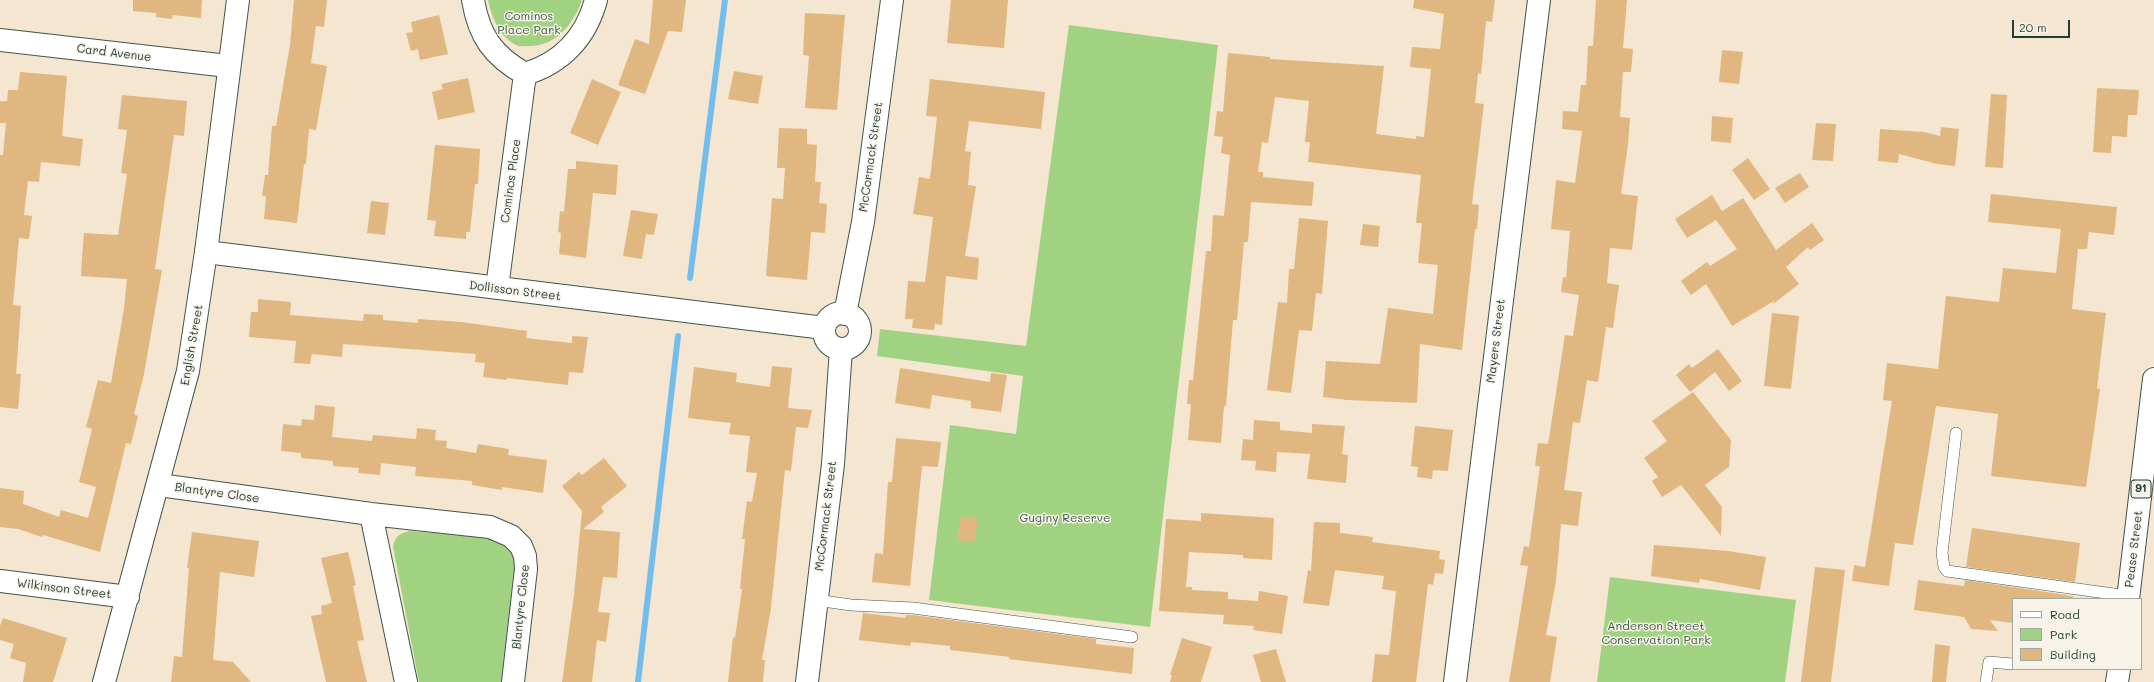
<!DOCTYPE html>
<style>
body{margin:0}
#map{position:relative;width:2154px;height:682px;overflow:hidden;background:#f4e6d0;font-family:Mali,sans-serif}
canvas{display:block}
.legend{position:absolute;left:2012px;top:598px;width:130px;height:72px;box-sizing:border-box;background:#f7f3e8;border:1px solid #a1aaa0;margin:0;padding:5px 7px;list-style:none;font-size:12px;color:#1f3d34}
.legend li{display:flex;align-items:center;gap:8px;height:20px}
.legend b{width:20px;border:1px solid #a1aaa0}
.scale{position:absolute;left:2012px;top:20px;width:58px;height:18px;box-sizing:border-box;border:2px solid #1f3d34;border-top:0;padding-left:5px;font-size:12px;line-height:14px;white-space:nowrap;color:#1f3d34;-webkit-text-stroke:3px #f7f3e8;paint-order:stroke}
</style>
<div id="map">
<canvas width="2154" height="682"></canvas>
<ul class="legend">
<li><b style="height:5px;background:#fff"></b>Road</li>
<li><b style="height:11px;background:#a1d281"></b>Park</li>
<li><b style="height:11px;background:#e1b781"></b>Building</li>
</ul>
<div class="scale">20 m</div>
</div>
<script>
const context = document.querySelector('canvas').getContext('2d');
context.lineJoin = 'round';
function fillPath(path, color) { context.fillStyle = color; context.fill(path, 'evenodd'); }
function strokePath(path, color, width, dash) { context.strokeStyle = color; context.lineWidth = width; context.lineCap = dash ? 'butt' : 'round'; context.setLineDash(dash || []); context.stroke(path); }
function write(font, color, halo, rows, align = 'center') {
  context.font = font + ' Mali,sans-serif'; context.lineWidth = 3; context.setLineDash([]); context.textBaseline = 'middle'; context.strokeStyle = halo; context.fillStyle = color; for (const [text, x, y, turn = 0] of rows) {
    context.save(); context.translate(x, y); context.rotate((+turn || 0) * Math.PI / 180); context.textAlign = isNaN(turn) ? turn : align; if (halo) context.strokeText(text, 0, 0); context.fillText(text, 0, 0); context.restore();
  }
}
const green = new Path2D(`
 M488,0H582C574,24 555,47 528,46C524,46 519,47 516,45C499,36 492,18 488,0Z
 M1069,25L1218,45L1150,627L929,600L950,425L1016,434L1023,376L877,356L880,329L1026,346Z
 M409,531L488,537L508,547L515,557L517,581L502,682H419L393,547C395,537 398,534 409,531Z
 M1610,577L1796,600L1785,682H1597Z`);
const stream = new Path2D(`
 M690,278L725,0
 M638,682L678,336`);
const building = new Path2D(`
 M133,0H202L201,18L173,15L172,19L156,17V13L133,11Z
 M294,0H327L324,27L316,26L311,63L327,66L316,130L309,129L306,164H304L297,223L264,219L266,196H262L265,175H268L272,126H276L290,45Z
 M653,0H686L682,32L668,31L645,94L618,85L635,39L649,44Z
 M951,0H1008L1004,48L947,43Z
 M1414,0H1495L1492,22L1486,21L1481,74L1478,73L1475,103L1484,104L1472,204L1479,205L1477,229H1475L1462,350L1420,344L1417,403L1347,400L1323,397L1326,361L1380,364L1388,308L1433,314L1438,265L1418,263L1422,223H1416L1421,175L1308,162L1310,142H1305L1309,101L1275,97L1268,143L1262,142L1258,172H1263V177L1314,182L1312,206L1251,202L1248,242H1244L1237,320H1233L1226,406H1224L1221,443L1188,440L1191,404H1187L1189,380H1193L1206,251H1211L1213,215L1224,216L1230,155L1221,153L1223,137L1214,136L1217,111L1223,112L1228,53L1270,57V59L1384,66L1376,134L1416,139V136L1424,137L1431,69L1410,67L1412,47L1440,49L1444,14L1413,8Z
 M1596,0H1627L1623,48L1633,49L1631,72H1623L1620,117L1630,118L1628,144L1621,194L1638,196L1632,250L1610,248L1607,283L1619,285L1613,328L1606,327L1598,382L1587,380L1580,423L1573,422L1564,490L1582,492L1578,526L1561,524L1556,581L1546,635L1557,637L1550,682H1509L1528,566L1520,565L1524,546L1529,547L1540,466H1535L1538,443L1548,444L1565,335L1573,336L1579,295L1561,292L1563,277L1566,278L1570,231L1551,229L1556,180L1575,183L1582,131L1562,129L1563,111L1578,112L1581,85H1586L1588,46H1593Z
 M805,13L845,15L837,110L805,108L809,56L803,55Z
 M439,15L448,54L420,60L418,49L411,51L406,33L413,32L411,22Z
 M1722,50L1743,52L1739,84L1719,82Z
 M734,71L763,76L758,104L728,99Z
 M20,72L67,76L62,136L83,139L80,166L41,162L39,182L28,181L24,215L32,216L29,239L19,238L13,305L21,306L16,374H21L18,409L0,407V155H3L6,123H0V101H7L8,90H18Z
 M468,78L475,112L438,120L432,92L443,89L441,84Z
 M592,79L621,92L598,145L570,133Z
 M930,79L1045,92L1041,129L969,121L965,151L971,152L968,185L976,186L965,256L979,258L977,280L946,276L942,325L935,324L934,330L912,328L913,319H905L908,281L925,282L933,217L913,214L919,177L930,179L937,117L926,116Z
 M2097,88L2139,90L2137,115H2128L2127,137L2112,136L2111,153L2093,152Z
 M1991,94L2007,95L2003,168L1985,167Z
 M122,95L187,101L184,136L174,135L155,269L162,270L144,374L134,414L138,416L131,444L126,443L100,552L43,535L42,537L18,529L0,527V488L24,491L23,504L59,517L61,510L88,518L96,487L79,482L92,429L86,427L98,380L111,383L124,309L127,279L81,276L82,257L84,233L118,235L127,174L121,173L127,130L118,129Z
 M1712,116L1733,118L1731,143L1711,141Z
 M1816,123L1836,124L1833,161L1812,160Z
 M1941,127L1959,129L1955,166L1937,164L1899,154L1898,163L1878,161L1880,129L1924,132L1940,136Z
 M779,128L807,129V144L817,145L815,182H821L819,203L827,204L825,233L811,232L807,280L766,276L772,198L783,199L785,168H777Z
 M435,145L480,149L478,184H475L470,232H466V239L434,236L436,221L427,220Z
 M1748,158L1770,189L1754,200L1732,170Z
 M576,161L618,165L616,195L593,193L586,258L559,254L561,233L558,232L560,211L564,212L568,169H576Z
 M1800,173L1809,187L1785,203L1775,188Z
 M1991,194L2117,207L2114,235L2089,232L2087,249H2078L2072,309L2106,313L2097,388L2100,389L2086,487L1991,476L1998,414L1936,406L1913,545L1895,543L1889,586L1852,581L1854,565L1865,567L1892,401L1883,400L1887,363L1938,369L1946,296L1999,302L2003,268L2056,273L2061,229L1988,222Z
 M1712,195L1722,211L1743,198L1776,250L1812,223L1824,240L1810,250L1808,247L1786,267L1799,284L1773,304L1774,301L1732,326L1706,284L1691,295L1681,281L1707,262L1710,266L1737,249L1716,220L1687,238L1675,219Z
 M371,201L389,203L385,235L367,233Z
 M631,210L658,214L654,235L646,234L642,259L623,256Z
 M1299,218L1328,221L1322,294L1316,293L1312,331L1299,330L1291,393L1267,390L1278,302L1287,303L1289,269H1294Z
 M1363,224L1380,226L1378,247L1360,245Z
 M258,299L291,302L290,315L363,321L364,314L383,315V320L418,323V319L461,322L527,331L526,338L572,343V336L588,337L583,373L569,372L568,385L507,378L506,380L483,377L485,363L475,362L476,354L343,344L342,357L312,354L310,364L294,363L296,341L249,337L251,312H258Z
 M1772,313L1799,316L1791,389L1764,386Z
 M1718,349L1742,381L1729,391L1715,372L1690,392L1676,375L1689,364L1692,368Z
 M772,366L792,368L788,408L812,410L808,428L796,427L791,471L785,470L771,608L762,660H765L763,682H728L733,637L735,638L742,589H740L745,539H742L747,501L752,502L757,473L746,472L750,436L729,434L731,423L688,418L694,367L737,373L736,382L770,387Z
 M900,368L990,382L991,373L1007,375L1001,412L971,408V401L932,395L930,409L895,403Z
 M1693,392L1731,440L1729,467L1705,485L1722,507L1721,536L1681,485L1662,497L1652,481L1658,477L1644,458L1667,441L1652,421Z
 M315,405L335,407L332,437L372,441L373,435L416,439L417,428L436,430L435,440L447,441L446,448L476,453L478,444L509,449L508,455L547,460L543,493L502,487V490L472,485V481L415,476L416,467L381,463L380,475L358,473L359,468L333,466V461L301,458V453L281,451L283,424L301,426L302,419L314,420Z
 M1254,420L1280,422V430L1312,433V424L1345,426L1342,454L1348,455L1346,483L1307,479L1310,454L1277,452L1276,472L1255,470L1256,461L1241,460L1243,439L1253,440Z
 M1415,426L1453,430L1448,471L1433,470L1432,479L1417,477L1418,467L1411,466Z
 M896,438L941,442L938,467L922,466L910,586L872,582L875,553L883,554L888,482H892Z
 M604,458L627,486L601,507L604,512L583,529L620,532L617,578L603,577L598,612L610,613L606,642L597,640L592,682H562L574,595L582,511L562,486L579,472L582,475Z
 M1201,513L1274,518L1272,560L1243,558V555L1189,552L1186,587H1192V590L1228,592V599L1258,601L1259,591L1288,596L1282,634L1253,630L1254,626L1223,624L1224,615L1159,611L1166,519L1201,521Z
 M961,516L978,519L974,543L957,540Z
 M1314,522L1340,523V533L1373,537L1372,542L1440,551L1439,559L1445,560L1443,574L1435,573L1433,585L1428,584L1416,682H1372L1375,654L1389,655L1396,591L1382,589L1384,576L1335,570L1329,606L1303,603L1308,570L1311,571Z
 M1972,528L2080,543L2075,582L1966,567Z
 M192,532L259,541L254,577L220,572L213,660L233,662L251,682H171L174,656L182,657L189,568H187Z
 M1654,545L1728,551L1766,557L1760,590L1700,579L1699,583L1651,576Z
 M348,552L356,585L353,586L364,640L357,641L367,682H326L311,616L322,614L321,606L332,603L321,558Z
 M1815,567L1845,570L1831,682H1801Z
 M1918,580L1964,586L1965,580L2073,596V599H2013V623L1990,620L1998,631L1971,629L1964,617L1914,610Z
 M863,613L905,618L906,615H912L1096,639V644L1134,648L1132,674L1009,659L1010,657L950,650V646L911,642L910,646L859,640Z
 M3,618L67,638L53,682H23L26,663L10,658L14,644L0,640V626Z
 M1182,638L1212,647L1201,682H1170L1172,675H1170Z
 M1935,644L1950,646L1946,682H1932Z
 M1276,649L1286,682H1261L1253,655Z`);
const lane = new Path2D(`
 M1956,433L1942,553L1944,567L1947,571L2128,596
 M816,600L851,605L913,608L1132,637
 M1986,682L1989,662L2013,664`);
const street = new Path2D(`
 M473,0C479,36 493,56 525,74C562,63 586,37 596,0
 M0,40L228,66
 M206,252L824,328
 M497,288L525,74
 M824 331a18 18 0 1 1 36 0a18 18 0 1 1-36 0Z
 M845,314L863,222L892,0
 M159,485L371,514L490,527L511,536L521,546L525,556L526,569L513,682
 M371,514L406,682
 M807,682L833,464L841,349
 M1455,682L1539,0`);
const secondary = new Path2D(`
 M0,581L128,597
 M104,682L188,371L206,252L238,0`);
const primary = new Path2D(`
 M2128,599L2154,379
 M2117,682L2119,669`);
const shields = [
 [2141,489,20]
];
const shieldNames = [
 ["91",2141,489]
];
const parkNames = [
 ["Cominos",529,16],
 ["Place Park",529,30],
 ["Guginy Reserve",1065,518],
 ["Anderson Street",1656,626],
 ["Conservation Park",1656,640]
];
const streetNames = [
 ["Card Avenue",114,53,7],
 ["McCormack Street",871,157,-82],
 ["Cominos Place",511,181,-82],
 ["Dollisson Street",515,291,7],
 ["Mayers Street",1496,341,-83],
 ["English Street",192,345,-80],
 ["Blantyre Close",217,493,8],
 ["McCormack Street",826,516,-83],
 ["Pease Street",2134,549,-83],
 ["Wilkinson Street",64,589,7],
 ["Blantyre Close",521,607,-84]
];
fillPath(green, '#a1d281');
strokePath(stream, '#72beeb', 6);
fillPath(building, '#e1b781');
strokePath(lane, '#3f564b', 12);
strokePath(street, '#3f564b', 24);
strokePath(secondary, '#3f564b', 24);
strokePath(primary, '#3f564b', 24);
strokePath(lane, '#fff', 11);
strokePath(street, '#fff', 22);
strokePath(secondary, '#fff', 22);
strokePath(primary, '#fff', 22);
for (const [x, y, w] of shields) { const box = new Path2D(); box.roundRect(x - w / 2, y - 9, w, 18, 3); context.fillStyle = '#f7f3e8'; context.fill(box); strokePath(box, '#1f3d34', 1); }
write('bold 11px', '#1f3d34', null, shieldNames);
write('12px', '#395b43', '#f7f3e8', parkNames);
write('12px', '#1f3d34', '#f7f3e8', streetNames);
</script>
